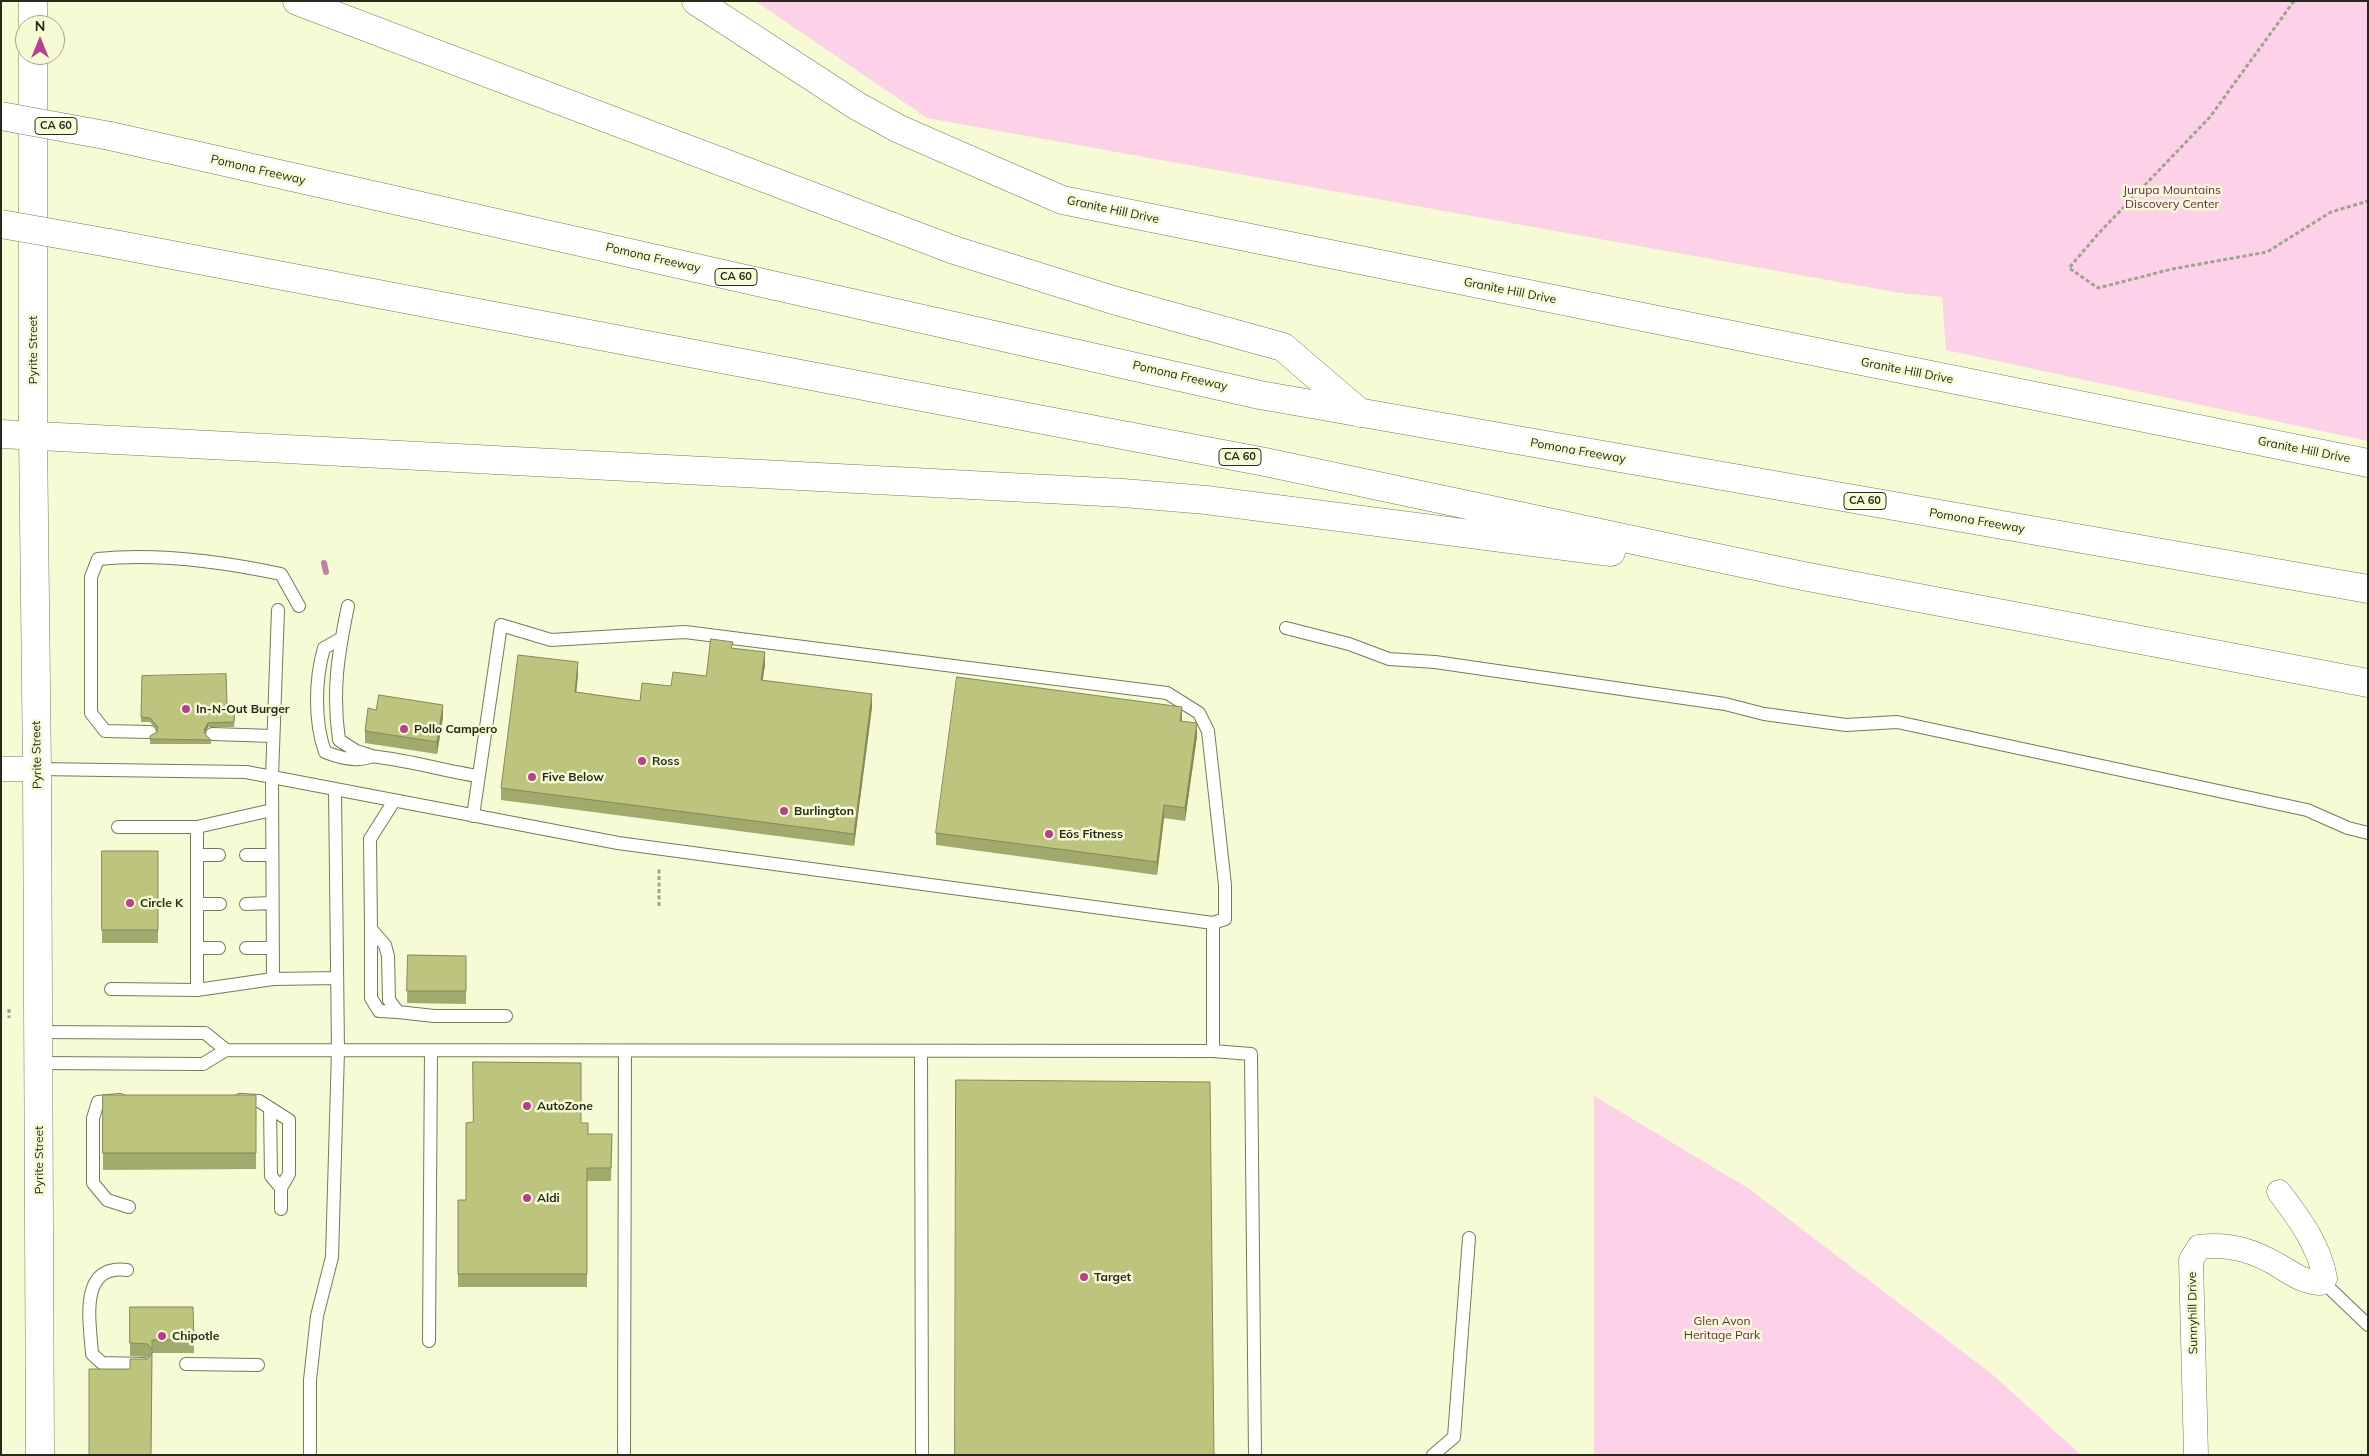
<!DOCTYPE html>
<meta charset="utf-8">
<style>
body{margin:0}
#map{position:relative;width:2369px;height:1456px;overflow:hidden;background:#f6fbd5;font-family:Mulish,sans-serif}
canvas{display:block}
.frame{position:absolute;inset:0;border:2px solid #27291b;pointer-events:none}
.north{position:absolute;left:15px;top:15px;width:50px;height:50px;box-sizing:border-box;background:#f6fbd5;border:1px solid #a3a78b;border-radius:50%;rotate:0deg;font-size:14px;font-weight:700;line-height:20px;text-align:center;color:#27291b}
.north::after{content:'';display:block;margin:auto;width:18px;height:22px;background:#ba3e8d;clip-path:polygon(50% 0,100% 100%,50% 72%,0 100%)}
</style>
<div id="map">
<canvas width="2369" height="1456"></canvas>
<div class="frame"></div>
<div class="north">N</div>
</div>
<script>
const context = document.querySelector('canvas').getContext('2d');
context.lineJoin = 'round';
function fillPath(path, color) { context.fillStyle = color; context.fill(path, 'evenodd'); }
function strokePath(path, color, width, dash) { context.strokeStyle = color; context.lineWidth = width; context.lineCap = dash ? 'butt' : 'round'; context.setLineDash(dash || []); context.stroke(path); }
function write(font, color, halo, rows, align = 'center') {
  context.font = font + ' Mulish,sans-serif'; context.lineWidth = 5; context.setLineDash([]); context.textBaseline = 'middle'; context.strokeStyle = halo; context.fillStyle = color; for (const [text, x, y, turn = 0] of rows) {
    context.save(); context.translate(x, y); context.rotate((+turn || 0) * Math.PI / 180); context.textAlign = isNaN(turn) ? turn : align; if (halo) context.strokeText(text, 0, 0); context.fillText(text, 0, 0); context.restore();
  }
}
const green = new Path2D(`
 M755,1H2368V441L1946,350L1942,297L1900,293L927,118Z
 M1594,1096L1748,1188L1993,1375L2081,1455H1594Z`);
const stream = new Path2D(`
 M324,563L326,572`);
const path = new Path2D(`
 M2294,1L2210,117L2098,234L2069,268L2098,288L2172,269L2267,252L2331,212L2368,201
 M659,906V868
 M9,1009V1018`);
const lane = new Path2D(`
 M348,606C338,654 332,691 339,740L356,751L369,755
 M1286,628L1349,644L1389,659L1435,662L1725,704L1764,714L1846,725L1897,722L2307,810L2348,828L2368,833
 M342,638L324,648C315,679 314,721 325,752C335,756 348,760 359,759C367,759 371,755 378,757C412,761 445,771 478,776
 M150,732L105,731L91,713V577L98,559C155,553 224,562 281,574L299,606
 M212,734L273,736
 M37,769L246,772L618,843L1213,923L1225,919V885L1208,731L1199,713L1167,693L685,632L551,640L501,625L473,816
 M394,801L370,839L371,929L385,945L388,956L389,1000L398,1012L434,1016H506
 M118,827H197L272,810
 M197,855H219
 M246,855H272
 M197,904H220
 M246,904L272,903
 M371,929V998L379,1011L398,1012
 M197,948H219
 M246,948H273
 M273,979L272,777L278,610
 M111,989L197,990L273,979L337,978
 M197,990V827
 M39,1032L205,1033L226,1050
 M921,1051L922,1455
 M1213,1051L1251,1054L1255,1455
 M38,1063L203,1064L226,1050L1213,1051V923
 M120,1100L98,1102L93,1118V1183L107,1200L129,1207
 M240,1100L259,1101L289,1120V1174L281,1188
 M270,1108L271,1176L281,1188V1209
 M127,1270C78,1264 90,1322 92,1354L102,1363L144,1364
 M2322,1281L2368,1325
 M429,1341L431,1051
 M186,1364L258,1365
 M310,1455V1380L317,1316L332,1257L338,1051L335,789
 M624,1455L625,1051
 M1433,1455L1454,1437L1469,1238`);
const street = new Path2D(`
 M1,769H37
 M2196,1455L2191,1260L2199,1247C2230,1243 2255,1251 2281,1267C2296,1276 2302,1281 2320,1283L2325,1278C2319,1245 2299,1218 2279,1192`);
const secondary = new Path2D(`
 M33,1V25
 M696,1L857,106L899,129L1062,200L2368,463
 M33,55V435L37,769L40,1455`);
const highway = new Path2D(`
 M297,1L954,250L1113,300L1283,347L1360,413
 M110,136L1260,395L2368,589
 M109,243L1265,462L1803,576L2368,683
 M1,434L1123,493L1206,500L1611,552`);
const highwayBridge = new Path2D(`
 M1,116L110,136
 M1,224L109,243`);
const wall = new Path2D(`
 M733,648L765,665L762,680L872,707L854,846L501,800V788L578,675L576,692L640,701L671,686L706,676Z
 M142,676L227,703L235,713L234,727H208L205,733L211,740V744H150V736L157,732V731L150,722H141Z
 M376,710L443,717L437,754L365,743V731Z
 M1182,719V722L1197,736L1185,821L1164,818L1157,875L936,845V833Z
 M102,851H158V943H102Z
 M408,955L466,956V1004L407,1003Z
 M103,1095H256V1169L103,1170Z
 M588,1134H612L611,1181H587V1287H458V1200H466Z
 M130,1307H193L194,1353H152L151,1455L130,1369L148,1358V1357L130,1356Z`);
const shadedWall = new Path2D(`
 M765,652V665L761,692V680Z
 M578,662V675L575,705V692Z
 M872,694V707L854,846V834Z
 M443,705V717L437,754V742Z
 M1182,707V719L1180,734V721Z
 M208,723V727L204,734V730Z
 M1197,723V736L1185,821V808Z
 M1164,805V818L1157,875V862Z`);
const building = new Path2D(`
 M711,639L733,642L731,648L765,652L761,680L872,694L854,834L501,788L518,655L578,662L575,692L640,701L642,683L671,686L673,672L706,676Z
 M226,674L227,703L235,708L234,722L208,723L204,730L205,734L211,740L150,739V736L157,732L158,727L150,718L141,717L142,676Z
 M957,677L1182,707L1180,721L1197,723L1185,808L1164,805L1157,862L936,833Z
 M379,695L443,705L437,742L365,731L368,708L376,710Z
 M102,851H158V930H102Z
 M408,955L466,956V991H407Z
 M473,1062L581,1063V1123H588V1134H612L611,1168H587V1274H458V1200H466V1123L473,1122Z
 M956,1080L1210,1082L1214,1455H955Z
 M103,1095H256V1153H103Z
 M130,1307H193L194,1340H152V1350L148,1344L130,1343Z
 M152,1353L151,1455H89V1369H130V1359H147Z`);
const markers = [
 [186,709,5,"#ba3e8d"],
 [404,729,5,"#ba3e8d"],
 [642,761,5,"#ba3e8d"],
 [532,777,5,"#ba3e8d"],
 [784,811,5,"#ba3e8d"],
 [1049,834,5,"#ba3e8d"],
 [130,903,5,"#ba3e8d"],
 [527,1106,5,"#ba3e8d"],
 [527,1198,5,"#ba3e8d"],
 [1084,1277,5,"#ba3e8d"],
 [162,1336,5,"#ba3e8d"]
];
const shields = [
 [56,126,42],
 [736,277,42],
 [1240,457,42],
 [1865,501,42]
];
const shieldNames = [
 ["CA 60",56,126],
 ["CA 60",736,277],
 ["CA 60",1240,457],
 ["CA 60",1865,501]
];
const streetNames = [
 ["Pomona Freeway",258,170,13],
 ["Granite Hill Drive",1113,210,12],
 ["Pomona Freeway",653,258,13],
 ["Granite Hill Drive",1510,291,11],
 ["Pyrite Street",33,350,-90],
 ["Granite Hill Drive",1907,371,11],
 ["Pomona Freeway",1180,376,13],
 ["Granite Hill Drive",2304,450,11],
 ["Pomona Freeway",1578,451,10],
 ["Pomona Freeway",1977,521,10],
 ["Pyrite Street",37,755,-91],
 ["Pyrite Street",39,1160,-90],
 ["Sunnyhill Drive",2193,1313,-91]
];
const parkNames = [
 ["Jurupa Mountains",2172,190],
 ["Discovery Center",2172,204],
 ["Glen Avon",1722,1321],
 ["Heritage Park",1722,1335]
];
const poiNames = [
 ["In-N-Out Burger",196,709],
 ["Pollo Campero",414,729],
 ["Ross",652,761],
 ["Five Below",542,777],
 ["Burlington",794,811],
 ["Eōs Fitness",1059,834],
 ["Circle K",140,903],
 ["AutoZone",537,1106],
 ["Aldi",537,1198],
 ["Target",1094,1277],
 ["Chipotle",172,1336]
];
fillPath(green, '#fdd2e9');
strokePath(stream, '#c180a5', 6);
strokePath(lane, '#767a59', 14);
strokePath(street, '#767a59', 25);
strokePath(secondary, '#767a59', 29);
strokePath(highway, '#767a59', 29);
strokePath(path, '#a1a488', 3, [4, 2.5]);
strokePath(lane, '#fff', 12);
strokePath(street, '#fff', 24);
strokePath(secondary, '#fff', 28);
strokePath(highway, '#fff', 28);
strokePath(highwayBridge, '#767a59', 29, []);
strokePath(highwayBridge, '#fff', 28);
fillPath(wall, '#a2a96c');
fillPath(shadedWall, '#848958');
fillPath(building, '#bcc47d');
strokePath(building, '#848958', 1);
for (const [x, y, r, color] of markers) { const dot = new Path2D(); dot.arc(x, y, r, 0, 2 * Math.PI); context.fillStyle = color; context.fill(dot); strokePath(dot, '#f6fbd5', 2); }
for (const [x, y, w] of shields) { const box = new Path2D(); box.roundRect(x - w / 2, y - 8.5, w, 17, 4); context.fillStyle = '#f6fbd5'; context.fill(box); strokePath(box, '#27291b', 1); }
write('bold 11px', '#27291b', null, shieldNames);
write('12px', '#27291b', '#f6fbd5', streetNames);
write('12px', '#6a1c4e', '#f6fbd5', parkNames);
write('bold 12px', '#27291b', '#f6fbd5', poiNames, 'left');
</script>
